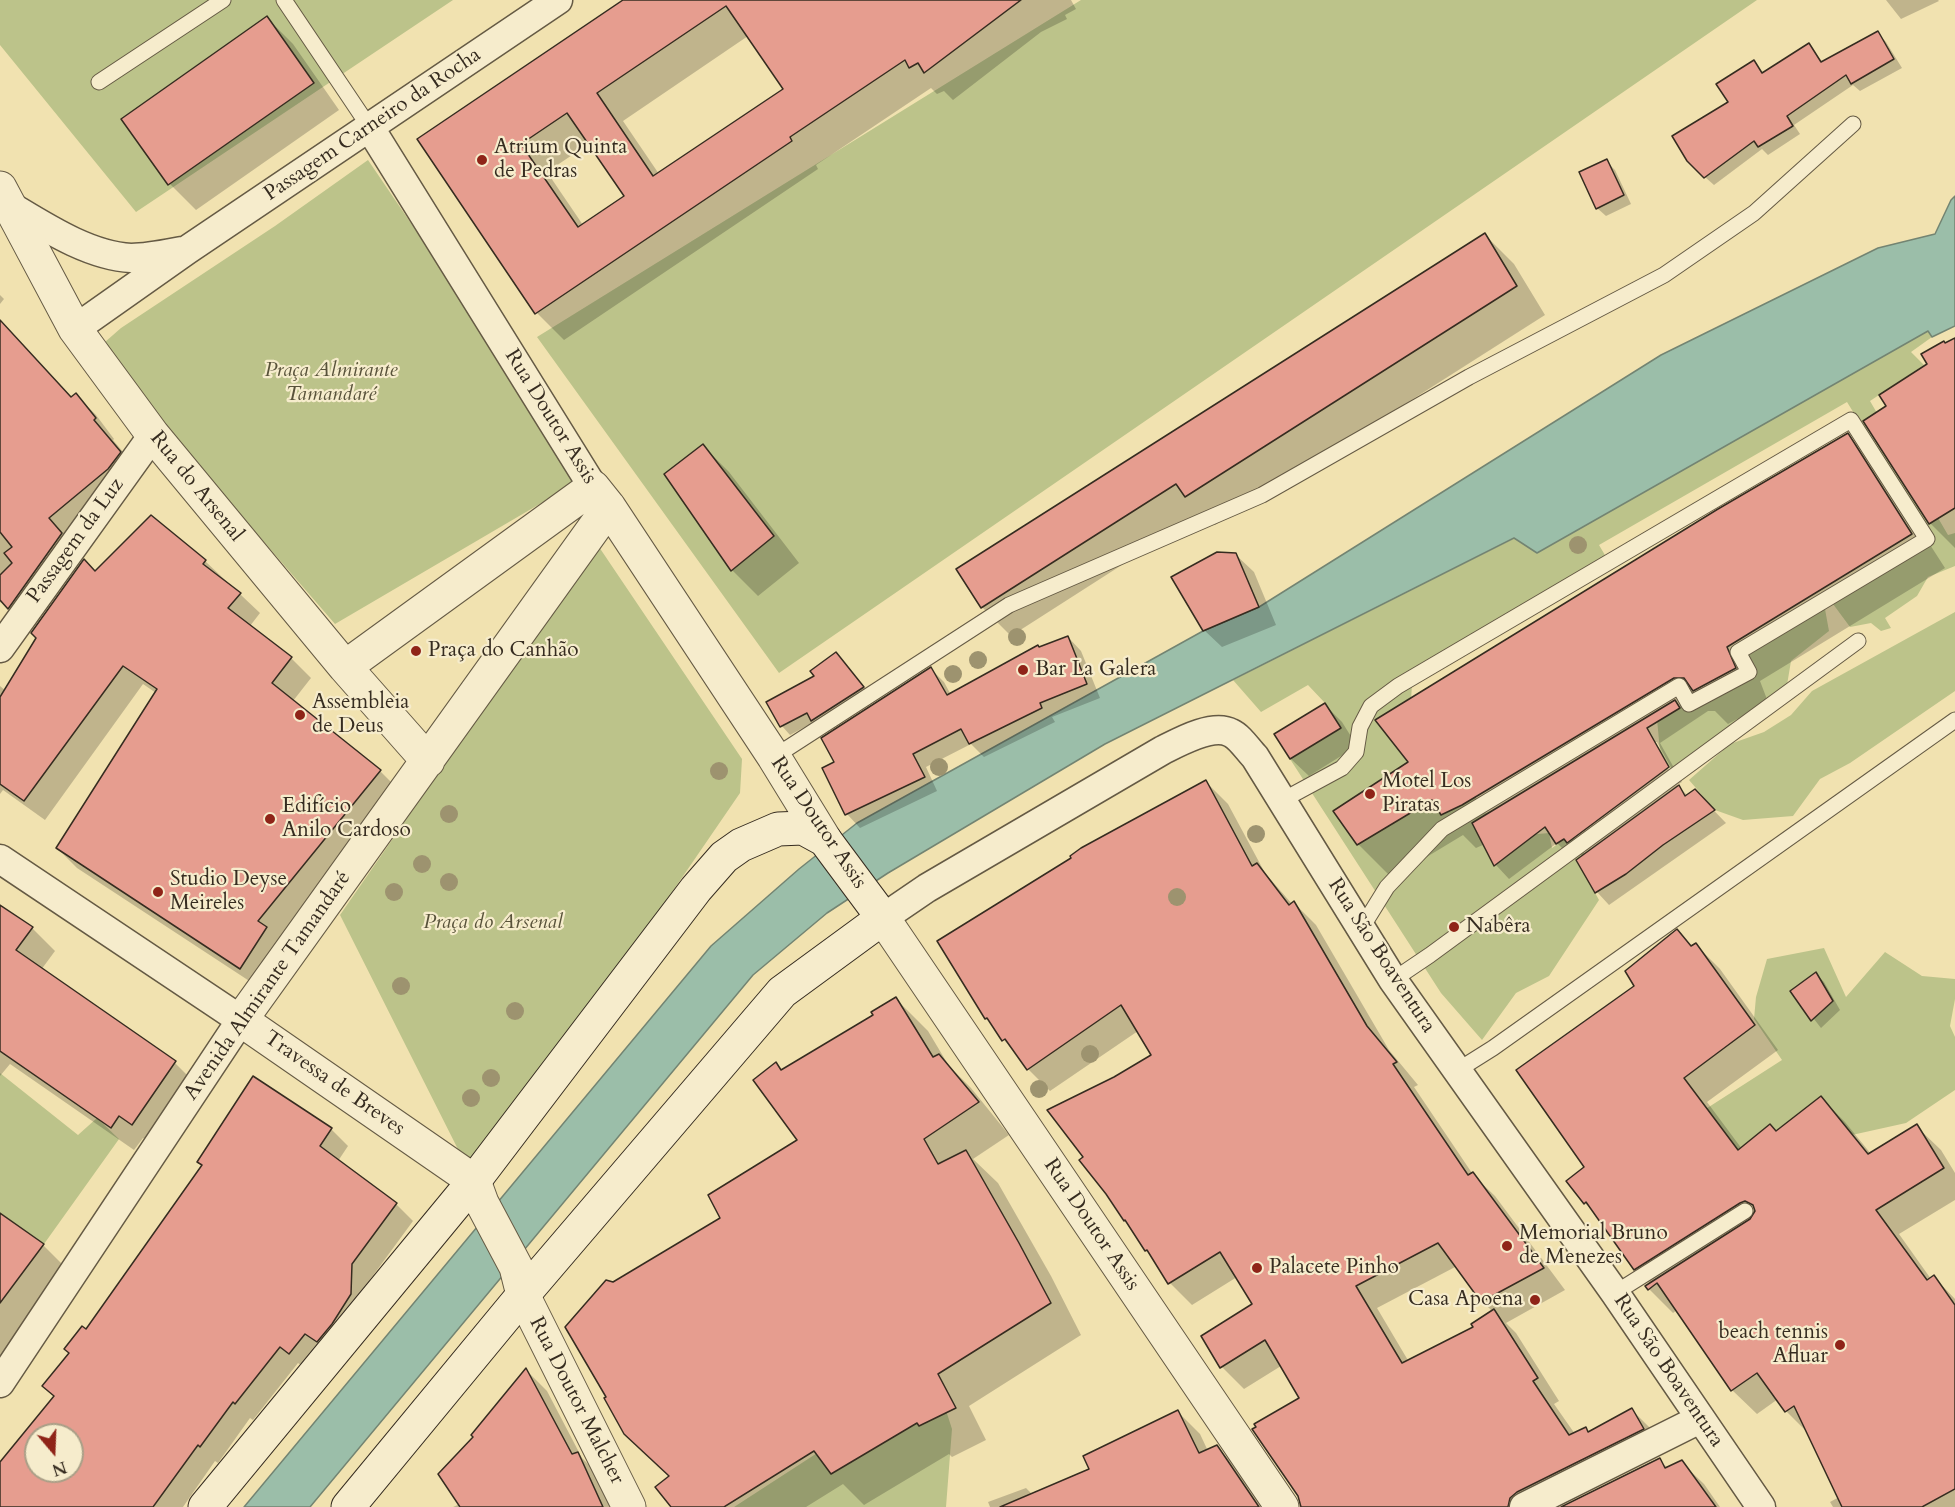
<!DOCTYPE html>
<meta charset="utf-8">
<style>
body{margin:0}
#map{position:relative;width:1955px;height:1507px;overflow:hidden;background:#f1e2b0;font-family:Cardo,serif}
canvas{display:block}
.north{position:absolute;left:24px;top:1423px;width:60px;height:60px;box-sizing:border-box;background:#f6eccc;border:2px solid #a99f87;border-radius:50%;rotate:161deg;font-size:16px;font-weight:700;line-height:24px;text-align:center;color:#362c20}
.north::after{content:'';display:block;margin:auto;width:21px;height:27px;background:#8f2418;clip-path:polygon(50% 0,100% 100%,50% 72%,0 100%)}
</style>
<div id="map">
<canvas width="1955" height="1507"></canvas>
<div class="north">N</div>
</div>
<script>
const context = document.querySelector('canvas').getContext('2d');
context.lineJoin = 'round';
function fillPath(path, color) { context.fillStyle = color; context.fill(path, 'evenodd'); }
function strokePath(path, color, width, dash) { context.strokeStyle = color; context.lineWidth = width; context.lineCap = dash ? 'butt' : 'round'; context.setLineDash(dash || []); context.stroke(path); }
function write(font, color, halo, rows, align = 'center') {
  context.font = font + ' Cardo,serif'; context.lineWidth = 4.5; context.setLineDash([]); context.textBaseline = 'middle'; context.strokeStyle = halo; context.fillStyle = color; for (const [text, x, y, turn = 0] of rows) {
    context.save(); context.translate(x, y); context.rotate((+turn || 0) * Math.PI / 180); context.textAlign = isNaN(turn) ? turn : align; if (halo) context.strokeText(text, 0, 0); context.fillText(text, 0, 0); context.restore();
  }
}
const green = new Path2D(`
 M0,0H453L136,212L0,45Z
 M1081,0H1757L779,673L537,337Z
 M368,160L584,478L335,624L97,349L121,328L275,226Z
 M1928,330L1932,337L1911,352L1924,365L1870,401L1948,535L1955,533V566L1928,577L1917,596L1885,618L1891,628L1881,631L1871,623L1850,627L1833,604L1933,541L1847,402L1599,545L1612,567L1412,685L1411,700L1486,813L1498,808L1515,836L1549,833L1552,848L1573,833L1591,865L1583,871L1599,900L1549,976L1516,993L1482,1040L1441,993L1290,759L1341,728L1325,703L1308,685L1261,712L1233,680Z
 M597,544L742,759L740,793L474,1181L340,915Z
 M1816,600L1825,609L1829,631L1791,661L1787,685L1670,769L1660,752L1657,719L1743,672L1735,654Z
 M1955,612V691L1850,763L1820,779L1793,816L1743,820L1715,810L1689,780L1730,744L1764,732L1791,715L1812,691Z
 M1824,948L1846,997L1885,952L1922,976L1955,979V999L1950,1026L1955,1037V1090L1906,1123L1721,1164L1687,1121L1782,1060L1754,1019L1756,997L1767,959Z
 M0,1073L78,1135L97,1118L119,1139L44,1244L0,1213Z
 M936,1379L952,1429L946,1507H734L902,1398Z`);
const water = new Path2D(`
 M1955,196V326L1932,337L1928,331L1537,553L1514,538L1105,744L888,873L827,913L753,975L310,1507H244L711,946L799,869L857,823L1203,631L1259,607L1661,355L1878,248L1935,234L1951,200Z`);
const shadow = new Path2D(`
 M626,0H1071L1076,9L1065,15L1067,19L1041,32L953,100L944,91L937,94L931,88L816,165L818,169L564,340L537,313L419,140ZM748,36L785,89L659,174L623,121ZM590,143L626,197L583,225L547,172Z
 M1886,0H1938L1939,1L1901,19Z
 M267,18L293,44L339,110L196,210L170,184L123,119Z
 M1878,33L1886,42L1902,68L1860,91L1853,85L1794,125L1800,134L1768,155L1762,149L1714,185L1697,170L1730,103L1753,62L1764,74L1809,45L1823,63Z
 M1606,161L1615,170L1631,204L1606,216L1597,208Z
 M1485,235L1514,264L1545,315L1215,525L1203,513L1011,636L982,607Z
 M0,295L4,299L0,304Z
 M0,321L72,398L76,395L96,415L114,439L113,440L140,472L29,627L2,600L0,603Z
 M1955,340V548L1930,523L1888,407L1946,345Z
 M1848,435L1881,469L1945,568L1760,681L1768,702L1728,724L1715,711H1708L1660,743L1682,782L1677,785L1688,796L1695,791L1726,823L1609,905L1597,892L1578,860L1583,857L1578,852L1571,857L1557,843L1509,879L1496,865L1485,844L1476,848L1463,835L1392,878L1358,844L1410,762ZM1653,742H1657L1674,773L1672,775Z
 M703,446L729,472L799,563L758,596L732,570Z
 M151,517L205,561L260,613L250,626L291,658L311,678L293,701L380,771L400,791L260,988L77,868L57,848L156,693L143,684L45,820L3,790L0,794V686L6,691L96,572Z
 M1236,555L1254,572L1276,625L1222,647L1204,630Z
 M1068,637L1081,651L1100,698L1052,717L1055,722L984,757L971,744L926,767L937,791L860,828L847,814L836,762L931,669L944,682L951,695L1040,649Z
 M836,654L871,696L821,729L814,722L790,735L782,726L768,703L816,677Z
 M1325,705L1342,722L1357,746L1309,776L1291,759L1276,735Z
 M1206,782L1228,804L1265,873L1292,904L1294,903L1316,925L1389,1050L1418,1085L1414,1087L1474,1176L1495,1196L1565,1290L1506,1323L1516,1333L1559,1401L1554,1404L1575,1434L1585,1429L1590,1433L1632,1410L1654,1432L1538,1507H1302L1301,1399L1281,1366L1244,1389L1222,1367L1254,1305L1237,1277L1192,1305L1170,1283L1085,1158L1115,1078L1153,1056L1138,1031L1050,1091L1028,1069L986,1018ZM1457,1266L1482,1301L1493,1312L1475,1327L1409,1362L1377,1308Z
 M0,906L32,928L55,951L41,970L175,1063L198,1086L155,1147L143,1138L134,1150L10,1064L0,1076Z
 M1677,931L1693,947L1696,945L1720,969L1778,1050L1707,1102L1742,1149L1776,1133L1821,1098L1845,1122L1871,1154L1916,1126L1941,1150L1955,1173V1200L1899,1234L1931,1279L1934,1277L1955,1299V1507H1833L1830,1502L1839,1497L1808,1433L1786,1411L1778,1399L1757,1414L1732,1390L1677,1310L1673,1313L1649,1289L1650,1284L1635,1269L1599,1217L1585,1203L1587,1168L1636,986Z
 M1816,974L1824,982L1840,1010L1821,1028L1792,991Z
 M896,999L928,1031L949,1066L971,1088L1009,1135L973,1159L998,1183L1051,1276L1081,1335L969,1406L986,1440L952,1457L949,1454L864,1505L843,1484L806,1507H673L670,1477L625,1433L613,1284L722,1219L799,1141L776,1064L783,1071L875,1016Z
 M331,1129L348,1146L338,1161L396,1204L413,1221L369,1281L368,1312L307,1370L298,1363L253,1420L250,1418L218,1463L215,1461L183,1507H0V1465L55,1397L44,1386L87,1331ZM36,1435H72V1471H36Z
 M0,1215L43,1245L66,1268L0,1360Z
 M526,1370L547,1391L582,1458L599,1475L614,1507H453L460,1504L475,1437Z
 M1178,1412L1200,1434L1208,1451L1217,1447L1239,1469L1265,1507H990L988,1502L1026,1488L1033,1495L1091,1470Z
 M1659,1460L1668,1468L1681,1462L1704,1484L1720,1507H1564Z`);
const building = new Path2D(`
 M623,0H1021L924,73L918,63L909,68L905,60L790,137L792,141L535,314L417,139ZM726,6L783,89L653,176L597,93ZM567,113L624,196L578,227L521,144Z
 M267,16L314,83L168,185L121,119Z
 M1878,31L1894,59L1851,84L1846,75L1787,116L1793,126L1758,147L1754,141L1704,178L1687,161L1672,136L1728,102L1716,84L1754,60L1762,73L1809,43L1821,62Z
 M1607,159L1624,195L1596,209L1579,172Z
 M1485,233L1517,286L1185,497L1176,484L981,608L956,569Z
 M0,320L71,397L76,393L96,418L94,420L121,452L108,469L49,518L62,533L8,609L0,600V575L12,563L4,553L12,547L0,532Z
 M1955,338V508L1929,524L1863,421L1886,406L1879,395L1927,364L1921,354L1944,341L1945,343Z
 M1848,433L1912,534L1727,647L1736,668L1693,691L1684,678H1674L1462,805L1441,815L1432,800L1357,845L1333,811L1408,762L1375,720L1718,509Z
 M703,444L774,536L731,571L664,474Z
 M151,515L206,560L203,564L241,593L228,608L292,657L272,683L381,770L258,921L267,927L240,969L56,848L157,689L123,666L24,801L0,784V697L36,638L31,633L84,559L95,571Z
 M1217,552L1236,553L1259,607L1203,631L1171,577Z
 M1068,636L1087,684L1040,703L1042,708L969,744L961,729L913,754L925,777L845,815L822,768L834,762L821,738L931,667L947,695L1038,645L1039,647Z
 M836,652L864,687L811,721L807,713L780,727L766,702L814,676L810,671Z
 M1675,700L1680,708L1647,728L1669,767L1567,843L1564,839L1556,844L1545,827L1494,866L1472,823Z
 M1325,703L1341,728L1290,759L1274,734Z
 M1206,780L1252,866L1257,863L1289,905L1294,901L1367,1026L1397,1062L1393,1064L1468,1175L1473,1172L1544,1268L1481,1302L1438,1243L1356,1286L1402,1363L1473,1327L1471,1324L1494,1309L1538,1378L1533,1381L1569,1435L1586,1427L1588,1432L1632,1408L1644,1429L1517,1492L1510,1498L1508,1507H1301L1298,1496L1252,1429L1256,1427L1254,1424L1299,1398L1265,1340L1220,1368L1201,1336L1252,1304L1220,1252L1168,1284L1147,1250L1145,1251L1125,1220L1124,1221L1106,1194L1079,1160L1083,1157L1047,1110L1114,1077L1151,1055L1121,1005L1027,1070L1005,1039L1002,1041L987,1018L985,1019L937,941L1071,858L1070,856L1081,848Z
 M1679,785L1685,796L1695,789L1715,810L1663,845L1626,874L1595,893L1576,860Z
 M0,905L33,927L16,950L176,1061L132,1125L119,1116L111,1128L0,1051Z
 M1677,929L1691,946L1696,943L1755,1025L1684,1078L1738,1150L1770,1124L1776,1131L1821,1096L1868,1154L1917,1124L1944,1168L1876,1210L1927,1280L1934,1275L1955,1305V1489L1922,1507H1842L1794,1406L1785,1412L1757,1373L1731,1391L1657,1283L1648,1290L1645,1286L1750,1219L1755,1211L1753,1205L1745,1201L1740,1203L1634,1270L1586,1202L1584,1204L1566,1181L1584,1167L1516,1070L1634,986L1625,971Z
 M1816,972L1833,1001L1811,1021L1790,991Z
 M896,997L933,1057L939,1054L979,1102L924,1139L938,1164L966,1150L1019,1243L1051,1303L938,1374L956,1408L919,1426L917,1423L831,1474L814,1451L724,1507H671L655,1487L669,1476L624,1434L604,1398L606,1397L565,1327L606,1280L613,1282L720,1218L708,1195L797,1140L753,1080L776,1062L781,1070L873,1015L871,1012Z
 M253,1076L332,1128L320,1146L397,1203L352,1264L351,1294L332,1324L317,1342L305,1334L289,1354L280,1347L235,1404L233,1402L200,1447L198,1445L153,1507H0V1462L54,1396L42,1386L69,1353L64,1349L82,1326L86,1329L202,1165L197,1162ZM36,1435H72V1471H36Z
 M0,1213L44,1244L0,1303Z
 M526,1368L572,1454L578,1452L603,1507H460L438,1474L473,1437L471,1435Z
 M1178,1410L1199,1453L1217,1445L1259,1507H1000L1089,1469L1083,1456Z
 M1660,1458L1665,1468L1682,1460L1716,1507H1561Z`);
const service = new Path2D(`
 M284,0L370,128
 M99,82L223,0
 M774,757L1009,605L1262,495L1469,377L1664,275L1754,213L1853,124
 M1281,801L1342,768L1356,752L1360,727L1371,706L1398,686L1851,420L1927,539L1738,652L1749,672L1689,704L1679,686L1442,829L1387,887L1361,929
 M1393,980L1430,955L1858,641
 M1458,1070L1493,1048L1955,720
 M1615,1293L1745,1211`);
const minor = new Path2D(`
 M370,128L593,487
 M10,206C45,227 89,256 131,258C148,258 166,254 182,251
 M75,329L187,250L558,0
 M0,648L153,435
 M0,859L241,1020L0,1383
 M883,918L927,888L1163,750C1179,742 1213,723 1231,733C1240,737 1248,750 1255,757L1393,980L1615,1293L1761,1507
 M1524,1507L1700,1419`);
const tertiary = new Path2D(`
 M0,188L75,329L153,435L345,667L428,761
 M609,507L241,1020L474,1181L482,1203L516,1267L523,1295L629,1507
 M345,667L593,487L609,507L774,757L825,840
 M883,918L1282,1507`);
const secondary = new Path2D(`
 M205,1507L474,1181L696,889L724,857L741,845L778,829L803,828L825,840L883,918L782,992L523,1295L348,1507`);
const trees = [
 [1578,545],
 [1017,637],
 [978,660],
 [953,674],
 [939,767],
 [719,771],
 [449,814],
 [1256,834],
 [422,864],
 [449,882],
 [394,892],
 [1177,897],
 [401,986],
 [515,1011],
 [1090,1054],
 [491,1078],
 [1039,1089],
 [471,1098]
];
const markers = [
 [482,160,6,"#8f2418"],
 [416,651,6,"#8f2418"],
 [1023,670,6,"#8f2418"],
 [300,715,6,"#8f2418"],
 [1370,794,6,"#8f2418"],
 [270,819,6,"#8f2418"],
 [158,892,6,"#8f2418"],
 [1454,927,6,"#8f2418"],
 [1507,1246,6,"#8f2418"],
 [1257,1268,6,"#8f2418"],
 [1535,1300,6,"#8f2418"],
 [1840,1345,6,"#8f2418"]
];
const streetNames = [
 ["Passagem Carneiro da Rocha",373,125,-34],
 ["Rua Doutor Assis",550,417,58],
 ["Rua do Arsenal",196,487,51],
 ["Passagem da Luz",76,541,-54],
 ["Rua Doutor Assis",818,823,56],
 ["Rua São Boaventura",1381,956,57],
 ["Avenida Almirante Tamandaré",268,986,-55],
 ["Travessa de Breves",334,1084,35],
 ["Rua Doutor Assis",1091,1225,56],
 ["Rua São Boaventura",1668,1371,56],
 ["Rua Doutor Malcher",576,1401,63]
];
const poiNames = [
 ["Atrium Quinta",494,148],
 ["de Pedras",494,172],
 ["Praça do Canhão",428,651],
 ["Bar La Galera",1035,670],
 ["Assembleia",312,703],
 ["de Deus",312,727],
 ["Motel Los",1382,782],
 ["Piratas",1382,806],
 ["Edifício",282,807],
 ["Anilo Cardoso",282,831],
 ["Studio Deyse",170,880],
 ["Meireles",170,904],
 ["Nabêra",1466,927],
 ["Memorial Bruno",1519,1234],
 ["de Menezes",1519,1258],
 ["Palacete Pinho",1269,1268],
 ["Casa Apoena",1523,1300,"right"],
 ["beach tennis",1828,1333,"right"],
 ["Afluar",1828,1357,"right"]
];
const parkNames = [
 ["Praça Almirante",331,371],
 ["Tamandaré",331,395],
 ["Praça do Arsenal",493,923]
];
fillPath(green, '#bcc38a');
fillPath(water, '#9bbea9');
strokePath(water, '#738472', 1.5);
fillPath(shadow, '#0003');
fillPath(building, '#e69d8f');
strokePath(building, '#362c20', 1.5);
strokePath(service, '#655a44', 17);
strokePath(minor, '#655a44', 31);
strokePath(tertiary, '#655a44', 35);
strokePath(secondary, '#362c20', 35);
strokePath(service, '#f6eccc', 15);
strokePath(minor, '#f6eccc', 28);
strokePath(tertiary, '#f6eccc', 33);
strokePath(secondary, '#f6eccc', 33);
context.fillStyle = '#9d936f';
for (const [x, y] of trees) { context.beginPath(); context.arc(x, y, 9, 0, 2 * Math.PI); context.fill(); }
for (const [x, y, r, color] of markers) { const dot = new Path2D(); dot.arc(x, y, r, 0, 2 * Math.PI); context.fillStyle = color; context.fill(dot); strokePath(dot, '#f6eccc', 2); }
write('21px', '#362c20', '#f6eccc', streetNames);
write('21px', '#362c20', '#f6eccc', poiNames, 'left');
write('italic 21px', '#58523a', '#f6eccc', parkNames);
</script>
